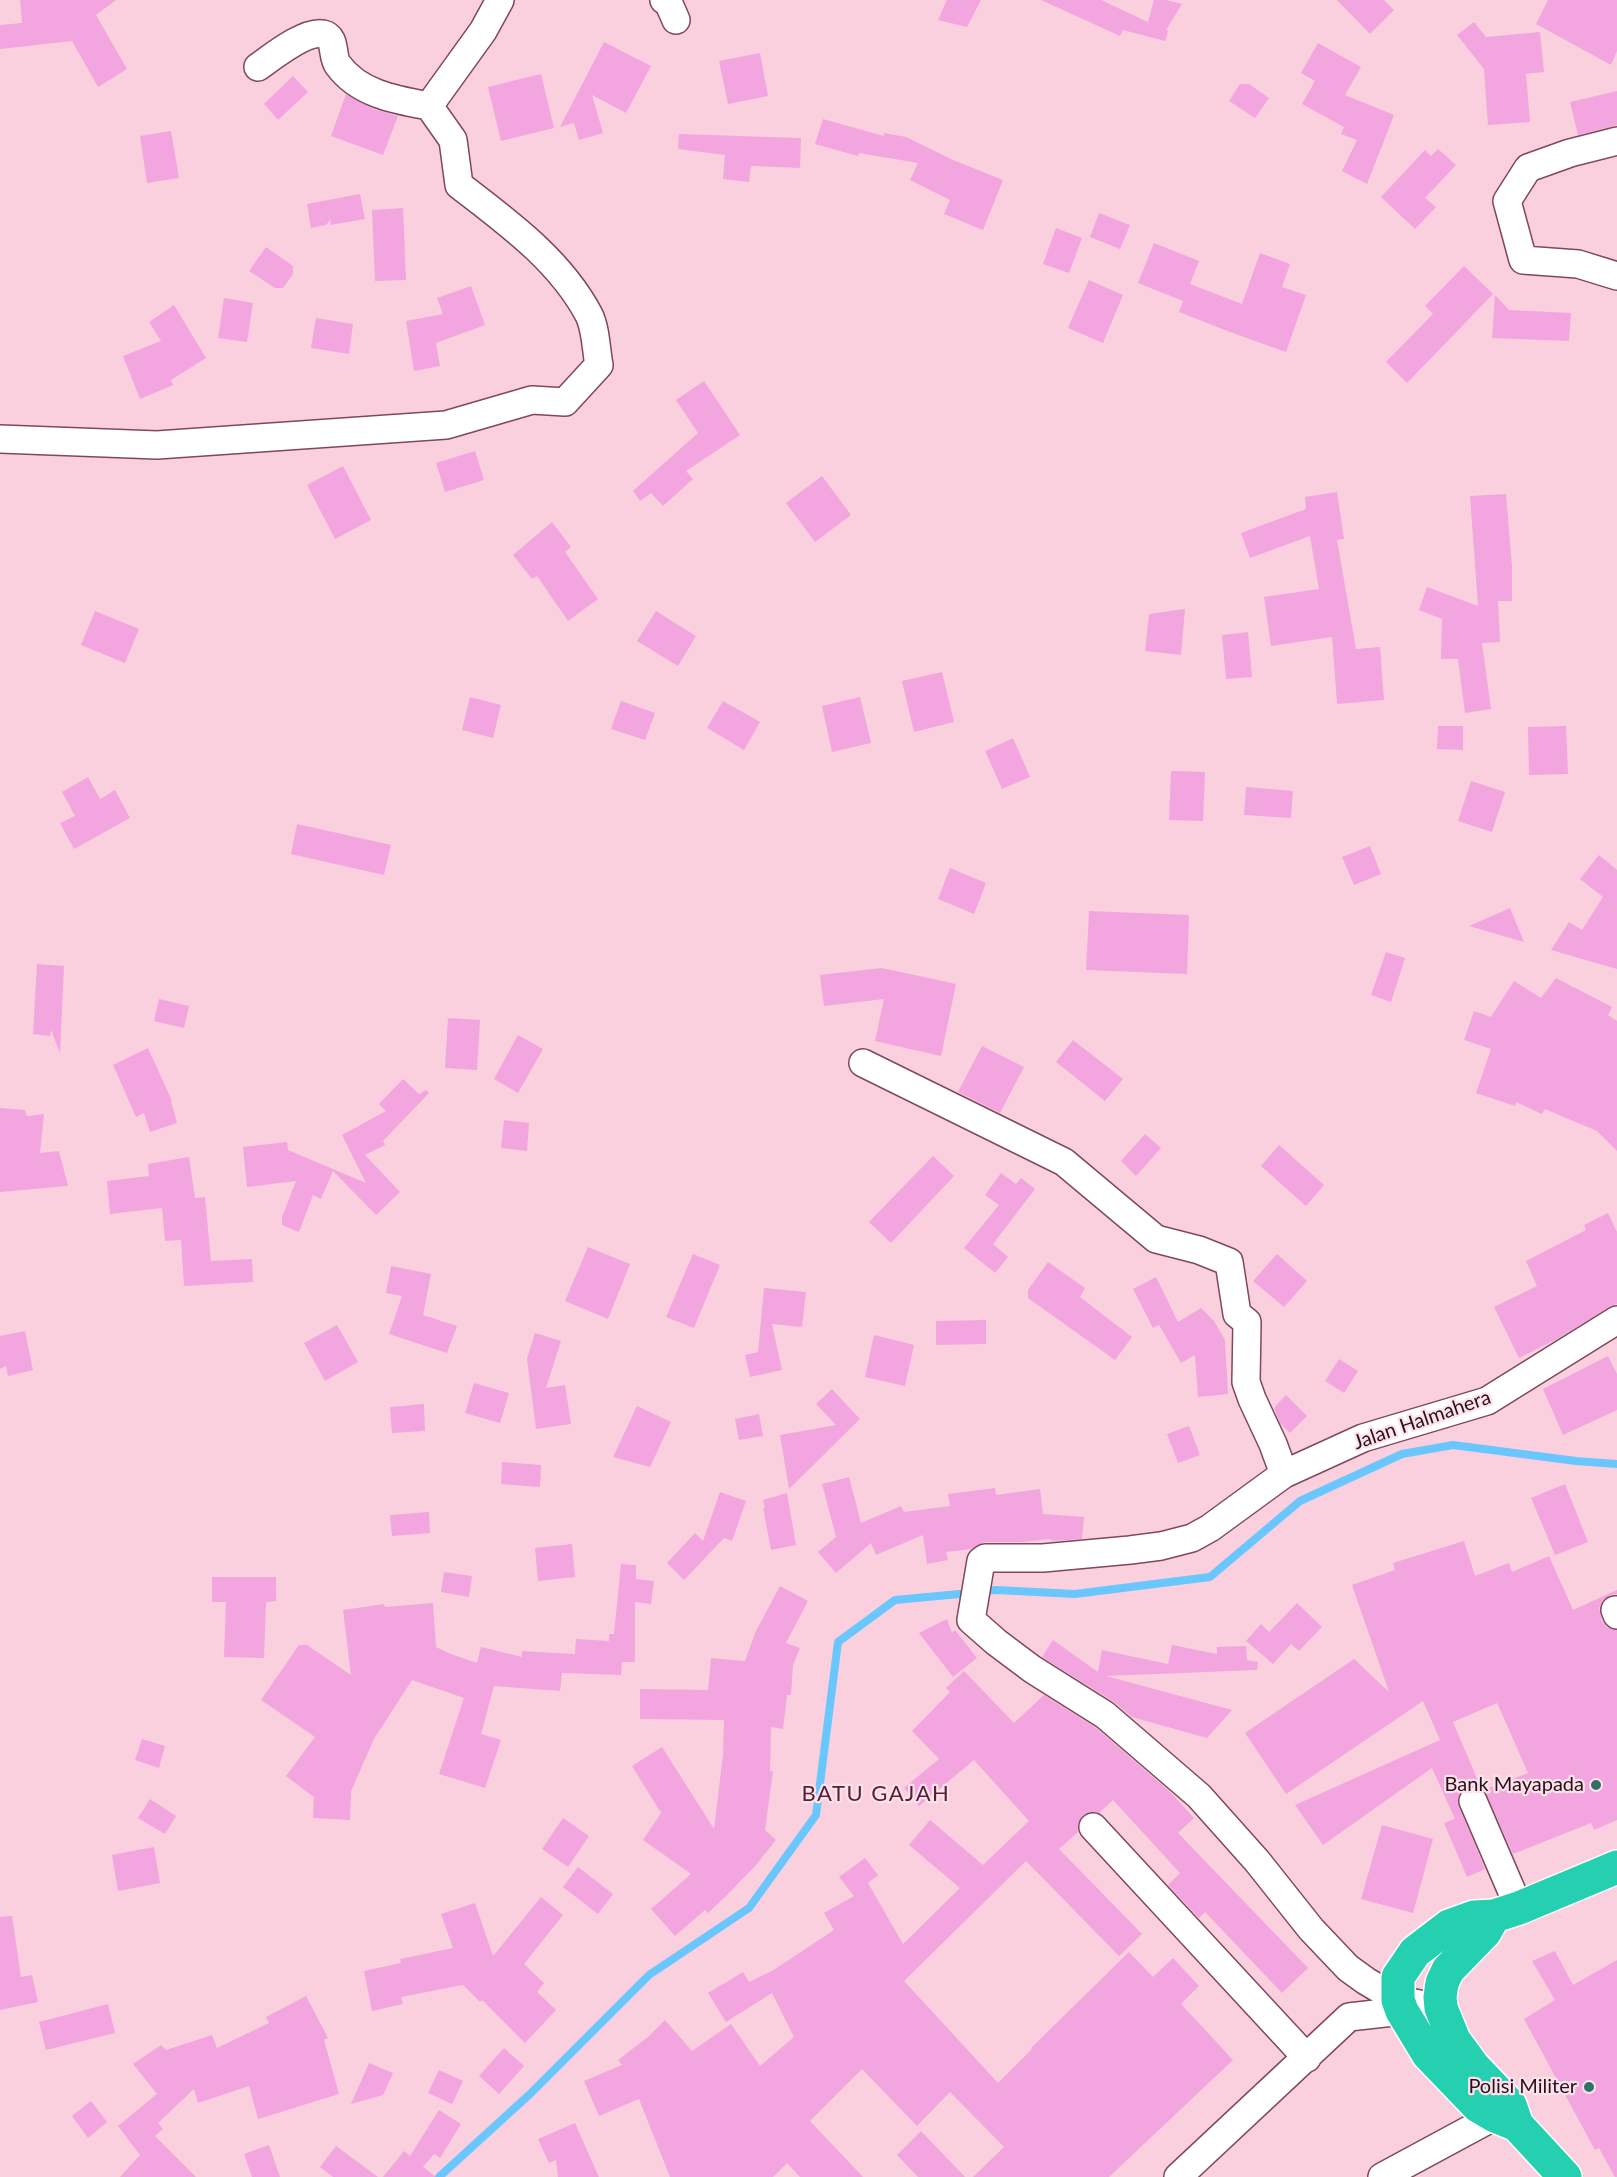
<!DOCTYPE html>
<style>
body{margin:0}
canvas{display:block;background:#fad0de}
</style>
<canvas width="1617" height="2177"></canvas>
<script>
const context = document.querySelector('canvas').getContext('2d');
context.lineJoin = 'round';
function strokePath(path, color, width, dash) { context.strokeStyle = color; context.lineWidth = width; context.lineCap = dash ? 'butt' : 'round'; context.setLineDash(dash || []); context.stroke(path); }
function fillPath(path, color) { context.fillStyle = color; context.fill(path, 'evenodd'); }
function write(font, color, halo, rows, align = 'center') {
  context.font = font + ' Lato,sans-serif'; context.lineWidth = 4.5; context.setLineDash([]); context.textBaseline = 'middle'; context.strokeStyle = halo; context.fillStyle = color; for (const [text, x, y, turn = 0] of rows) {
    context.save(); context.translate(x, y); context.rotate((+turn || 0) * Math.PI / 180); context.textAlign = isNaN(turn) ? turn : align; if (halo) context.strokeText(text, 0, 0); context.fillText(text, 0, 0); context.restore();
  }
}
const stream = new Path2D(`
 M982,1591L996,1590L1075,1594L1210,1577L1300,1501L1402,1454L1453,1445L1576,1461L1617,1464
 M439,2177L530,2094L649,1975L749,1908L816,1815L838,1642L895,1600L970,1593`);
const building = new Path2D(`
 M20,0H116L96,15L127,69L98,87L72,41L0,49V25L22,23Z
 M947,0H981L967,27L938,20Z
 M1041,0H1101L1148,22L1154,0H1166L1182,4L1166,30L1168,31L1165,41L1123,30L1120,36Z
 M1337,0H1384L1394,10L1370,34Z
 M1548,0H1617V51L1611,65L1536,24Z
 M1474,22L1486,37L1540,32L1544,72L1526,74L1530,122L1488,125L1484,69L1457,35Z
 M604,42L651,66L626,113L592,95L603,133L579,140L574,123L560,127Z
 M1318,43L1361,67L1345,95L1394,115L1367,184L1342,171L1357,140L1341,134L1344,127L1302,104L1315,81L1301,73Z
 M760,53L768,96L728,104L719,61Z
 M541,74L554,128L501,141L488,87Z
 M293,76L308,92L278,120L264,104Z
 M1240,84H1249L1269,98L1255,118L1229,101Z
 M1617,91V125L1578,135L1570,102Z
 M346,94L373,109L398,116L383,155L331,136Z
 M823,119L884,136V133L906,137L953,160L1003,180L983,230L944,214L950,200L910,180L918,163L859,153L858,156L815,144Z
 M171,131L179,178L147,183L140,136Z
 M679,134L801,138L800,168L751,166L749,182L723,179L725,155L678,149Z
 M1438,149L1456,165L1425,198L1436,207L1415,229L1381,197L1425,150L1431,156Z
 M360,194L365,219L330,225L331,219L326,225L311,228L307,204Z
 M403,208L406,280L375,281L372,210Z
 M1099,213L1130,225L1120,249L1090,237Z
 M1056,228L1082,238L1069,273L1043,264Z
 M1154,243L1199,261L1190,284L1242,304L1260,253L1290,264L1282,287L1306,295L1286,352L1230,332L1179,312L1183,301L1138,283Z
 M266,247L293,266V274L283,288H275L249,271Z
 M1464,266L1493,294L1407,383L1386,362L1433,314L1425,306Z
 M1089,280L1123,295L1103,343L1068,328Z
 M471,286L485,325L436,343L440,366L414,371L406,321L443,314L437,298Z
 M1495,295L1509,310L1571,313L1569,341L1492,338Z
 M224,298L253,303L247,342L218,338Z
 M174,305L206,358L171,380L173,385L140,399L123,356L161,341L149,322Z
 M316,318L353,324L349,354L311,348Z
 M704,381L740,435L686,471L693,479L663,506L651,493L640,501L633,491L698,433L676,400Z
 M475,451L484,480L445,492L436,463Z
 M343,466L371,520L335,539L307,485Z
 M822,476L851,515L815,542L786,503Z
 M1337,492L1344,539L1337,540L1356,649L1380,647L1384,700L1337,704L1332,637L1271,646L1264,597L1319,589L1310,536L1250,558L1241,533L1306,509L1305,497Z
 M1506,494L1512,567V601H1498L1500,642L1482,643L1491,709L1465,713L1458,659H1441L1442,619L1419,610L1427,587L1478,606L1470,496Z
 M552,522L571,547L565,552L598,599L568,621L537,576L532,579L513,555Z
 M1185,609L1181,655L1145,651L1149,614Z
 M95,611L139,629L125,663L81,645Z
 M656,611L696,636L678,666L637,641Z
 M1248,632L1252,677L1226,679L1222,635Z
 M942,672L954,722L914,732L902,681Z
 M470,697L501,705L493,738L462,730Z
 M860,697L871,743L832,752L822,706Z
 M621,701L655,713L645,740L611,729Z
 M723,701L760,722L744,750L707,728Z
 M1438,726H1463V750L1437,749Z
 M1566,726L1568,774L1529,775L1528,727Z
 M1013,738L1030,777L1002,789L985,751Z
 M1171,771L1205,772L1203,821L1169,820Z
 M88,777L100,799L115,790L130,818L74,849L60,823L75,816L62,792Z
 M1471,781L1505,792L1492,832L1458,821Z
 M1246,787L1293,791L1291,818L1244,815Z
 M297,824L391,845L384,875L291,854Z
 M1370,846L1381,874L1354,885L1342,857Z
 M1599,855L1617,870V969L1551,950L1569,922L1582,930L1603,897L1580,879Z
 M950,868L986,883L974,914L938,899Z
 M1510,908L1524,942L1469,926Z
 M1089,911L1189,915L1187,974L1086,970Z
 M1386,952L1405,958L1391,1002L1371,995Z
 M37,964L64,966L60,1053L51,1030L50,1036L33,1034Z
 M882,968L956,984L941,1056L875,1041L884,999L824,1006L820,975Z
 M1556,978L1612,1007L1608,1015L1617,1021V1151L1597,1131L1545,1109L1542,1114L1516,1102L1515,1106L1476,1093L1491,1049L1464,1040L1474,1011L1491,1017L1514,981L1541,998Z
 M159,999L189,1006L184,1028L154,1021Z
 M448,1018L480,1020L477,1070L445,1068Z
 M518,1035L543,1049L518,1093L494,1079Z
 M1073,1040L1123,1079L1105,1101L1056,1062Z
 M982,1046L1024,1067L1000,1113L958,1092Z
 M148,1048L172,1101H171L177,1123L150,1132L144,1113L136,1117L113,1065Z
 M403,1079L419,1094L426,1090L429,1093L383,1141L385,1145L365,1155L400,1192L376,1215L333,1171L321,1199L313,1195L299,1232L282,1225V1217L296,1181L247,1187L243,1147L287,1142L288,1150L366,1183L342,1135L386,1111L379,1104Z
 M0,1108L25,1110L27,1116L44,1114L40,1153L59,1151L68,1186L0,1192Z
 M504,1120L529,1123L527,1151L501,1148Z
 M1145,1134L1161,1148L1136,1176L1121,1161Z
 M1279,1145L1324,1185L1306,1206L1261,1166Z
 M933,1156L954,1176L891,1243L869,1222Z
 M189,1157L195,1198L205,1197L211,1261L252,1259L253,1282L184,1286L181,1240L165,1241L162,1208L110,1214L107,1181L149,1176L148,1164Z
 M1001,1173L1016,1184L1021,1178L1035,1189L993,1244L1008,1257L995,1273L964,1248L999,1205L985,1195Z
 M1608,1213L1617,1232V1304L1609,1307L1557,1339L1519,1358L1494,1307L1537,1286L1526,1261L1586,1230L1584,1225Z
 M588,1247L630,1264L608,1319L565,1301Z
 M693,1254L720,1265L694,1328L666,1317Z
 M1277,1254L1307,1281L1284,1307L1253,1281Z
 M1048,1262L1085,1288L1080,1297L1132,1337L1115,1360L1028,1298V1290Z
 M391,1266L431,1274L423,1315L457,1326L447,1353L389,1334L402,1296L386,1293Z
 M1156,1277L1178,1322L1201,1308L1214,1321L1225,1340L1228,1394L1198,1397L1195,1355L1181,1363L1159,1325L1153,1328L1133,1289Z
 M764,1288L806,1292L802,1327L772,1324L782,1370L750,1377L745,1355L758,1352Z
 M986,1320V1344L936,1345V1321Z
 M337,1325L358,1362L325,1381L304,1343Z
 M25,1331L33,1370L8,1376L6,1366L0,1369V1336Z
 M535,1333L561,1341L546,1388L565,1385L571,1424L536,1429L527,1359Z
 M874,1335L914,1345L905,1386L865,1377Z
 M1608,1356L1617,1374V1410L1563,1435L1543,1389Z
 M1339,1359L1358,1371L1344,1393L1325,1381Z
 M474,1383L509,1393L500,1423L465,1413Z
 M832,1389L860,1419L789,1489L780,1435L836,1425L816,1404Z
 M1286,1395L1307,1416L1290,1433L1280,1423L1274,1408Z
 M424,1404L425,1431L392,1433L390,1407Z
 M637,1406L671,1422L650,1467L613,1457Z
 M759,1414L763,1436L739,1440L735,1419Z
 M1189,1426L1200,1455L1178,1463L1167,1434Z
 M502,1462L541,1465L540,1487L501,1484Z
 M849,1477L861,1523L901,1506L904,1512L950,1506L948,1494L995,1488L996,1495L1040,1489L1043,1514L1084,1517L1082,1539L1051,1541V1539L1022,1542H984L971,1549L946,1552L948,1560L927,1564L923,1535L876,1555L871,1543L836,1573L818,1552L836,1537L822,1484Z
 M1565,1484L1588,1542L1555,1555L1531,1498Z
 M720,1492L746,1501L732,1541L724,1538L684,1580L667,1563L695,1533L703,1541Z
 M787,1493L796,1545L771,1550L763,1507L765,1508L763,1500Z
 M429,1512L430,1533L392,1536L390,1515Z
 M1464,1541L1475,1576L1509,1563L1512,1572L1549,1556L1573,1610L1617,1590V1594L1610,1595L1603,1600L1599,1608L1602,1621L1607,1627L1617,1630V1820L1594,1830L1591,1823L1513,1854L1484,1790L1528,1773L1497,1703L1453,1722L1481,1788L1474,1785L1466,1787L1460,1792L1458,1799L1459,1807L1485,1869L1467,1877L1444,1823L1455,1819L1432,1768L1323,1845L1295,1805L1440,1740L1423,1701L1286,1794L1245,1733L1354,1659L1389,1692L1352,1585L1395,1570L1393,1563Z
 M572,1544L575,1577L538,1581L535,1548Z
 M621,1564L636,1565V1579L654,1581L651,1604L635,1602V1662H622L621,1675L562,1673L560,1691L494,1686L481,1734L501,1740L485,1788L439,1774L464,1698L412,1680L374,1739L351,1791L350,1820L313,1818L314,1797L286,1776L315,1737L261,1700L299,1645H307L351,1675L343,1610L384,1604L385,1607L433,1603L436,1647L451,1654L477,1663L481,1647L522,1657V1651L575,1654L576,1639L609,1641V1634H614Z
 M444,1572L472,1576L469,1597L441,1592Z
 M212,1577H276V1601L266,1602L264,1658L224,1657L226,1602H212Z
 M780,1586L808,1601L786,1643L800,1648L793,1665L791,1695H787L783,1729L771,1727L770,1771H773L765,1830L776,1840L756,1865L727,1895L708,1913L705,1910L675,1936L651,1909L691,1874L643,1840L661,1813L632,1766L662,1747L714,1829L723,1755L724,1720L640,1719V1689L708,1690L711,1658L745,1661L755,1633Z
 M1297,1603L1322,1627L1299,1651L1291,1644L1273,1664L1246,1641L1261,1624L1269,1632Z
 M947,1619L952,1633L955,1630L977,1658L953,1677L919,1633Z
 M1053,1640L1098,1672L1102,1650L1168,1664L1172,1645L1217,1654V1647L1246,1646L1247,1660L1258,1662L1257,1670L1106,1676L1232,1710L1207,1738L1132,1717L1114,1702L1042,1657Z
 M964,1671L1014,1723L1044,1695L1096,1728L1168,1790L1194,1818L1178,1833L1308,1968L1282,1993L1205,1912L1199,1918L1168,1885L1180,1873L1113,1800L1099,1813L1090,1812L1083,1815L1078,1823V1832L1059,1849L1142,1934L1119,1956L1026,1861L904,1981L998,2083L1032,2049L1031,2048L1129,1952L1153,1977L1173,1958L1199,1986L1181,2004L1233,2060L1109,2177H973L1004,2147L950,2092L917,2126L862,2069L810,2121L863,2177H800L787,2163L773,2177H670L639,2099L599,2116L584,2081L622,2065L618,2060L648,2037L665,2020L692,2051L731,2024L760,2066L794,2037L772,1993L726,2022L708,1993L743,1972L749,1982L772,1971L834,1930L824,1913L854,1896L839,1877L865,1858L878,1875L868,1883L903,1944L960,1888L909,1845L930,1820L983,1865L1029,1821L974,1760L919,1806L904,1788L939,1759L912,1731L950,1692L946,1688Z
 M142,1739L165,1746L159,1768L135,1760Z
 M150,1799L176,1816L165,1834L138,1818Z
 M563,1818L589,1836L568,1867L542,1849Z
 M1382,1825L1433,1839L1413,1913L1361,1899Z
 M154,1847L160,1883L118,1891L112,1855Z
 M578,1867L613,1894L598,1914L563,1887Z
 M541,1897L563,1915L524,1964L544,1983L537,1992L556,2010L525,2043L482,2000L480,2002L463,1985L401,1997L403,2004L372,2011L364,1971L401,1963L400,1959L453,1948L441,1914L475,1903L493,1956Z
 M12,1916L21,1977L32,1975L38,2002L0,2010V1917Z
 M1555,1951L1573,1985L1617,1960V2177H1615L1599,2148L1595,2150L1524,2019L1555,2000L1532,1961Z
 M306,1996L328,2038L324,2040L339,2094L258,2119L249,2086L198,2103L194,2089L158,2123L163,2129L155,2136L196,2177H120L140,2155L118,2126L157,2094L133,2064L161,2045L166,2050L212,2035L217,2048L269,2023L266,2017Z
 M108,2004L115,2033L46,2050L39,2022Z
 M504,2048L524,2066L499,2094L479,2076Z
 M369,2063L393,2073L383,2095L351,2104Z
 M439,2070L463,2081L452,2104L428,2093Z
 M91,2101L107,2122L88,2138L72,2116Z
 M439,2110L461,2124L440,2158L434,2154L423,2167L436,2177H383L404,2151L410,2156Z
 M575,2123L599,2177H558L556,2160L549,2163L538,2139Z
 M921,2131L965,2177H918L897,2155Z
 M269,2145L280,2177H252L244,2154Z
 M336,2146L378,2177H333L320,2167Z`);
const minor = new Path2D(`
 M664,0L669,4L676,20
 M258,67C272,57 306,30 323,34C337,37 331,56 338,65C359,94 396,100 429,106
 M1617,141L1570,153L1528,168L1507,201L1523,260L1578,264L1617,276
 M0,439L157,445L446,425L532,400L565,402L599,365C596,350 596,329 589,315C560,260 507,222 459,185L453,140L429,106L483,31L500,0
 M863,1063L1064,1162L1156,1239L1199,1250L1229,1262L1237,1314L1247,1322L1246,1382L1252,1399L1273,1444L1284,1474
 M1615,1610L1617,1615
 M1473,1801L1519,1908
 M1093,1827L1307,2058
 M1441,2008L1398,2000L1366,1981L1348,1968L1311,1929L1257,1861L1199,1796L1105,1715L1032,1669L996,1642L971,1620L981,1561L985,1558H1043L1130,1550L1161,1546L1192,1538L1210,1528L1284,1474L1363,1438L1487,1401L1617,1320
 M1178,2177L1349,2017L1402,2011
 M1382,2177L1495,2116L1509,2105`);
const highway = new Path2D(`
 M1494,1916L1485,1932L1448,1970L1442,1983L1440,1997L1441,2008L1454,2040L1473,2066L1510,2105L1517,2125L1565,2177
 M1517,2125L1495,2116L1478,2106L1428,2054L1402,2011L1398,2000V1977L1415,1952L1449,1926L1474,1917L1494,1916L1519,1908L1617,1867`);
const markers = [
 [1596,1785,6,"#2f7263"],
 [1589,2087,6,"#2f7263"]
];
const streetNames = [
 ["Jalan Halmahera",1422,1420,-19]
];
const poiNames = [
 ["Bank Mayapada",1584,1785],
 ["Polisi Militer",1577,2087]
];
const quarterNames = [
 ["BATU GAJAH",876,1794]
];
strokePath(stream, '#6ac7fd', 8);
fillPath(building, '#f3a5df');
strokePath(minor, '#80475d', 30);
strokePath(highway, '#fff', 36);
strokePath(minor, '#fff', 27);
strokePath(highway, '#25d0b1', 33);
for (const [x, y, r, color] of markers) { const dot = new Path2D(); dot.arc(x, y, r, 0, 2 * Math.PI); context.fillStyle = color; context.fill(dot); strokePath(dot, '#fee2eb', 2); }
write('20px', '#28111a', '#fee2eb', streetNames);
write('20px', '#28111a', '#fee2eb', poiNames, 'right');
context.letterSpacing = '1.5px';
write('22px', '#552137', '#fee2eb', quarterNames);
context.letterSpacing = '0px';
</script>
